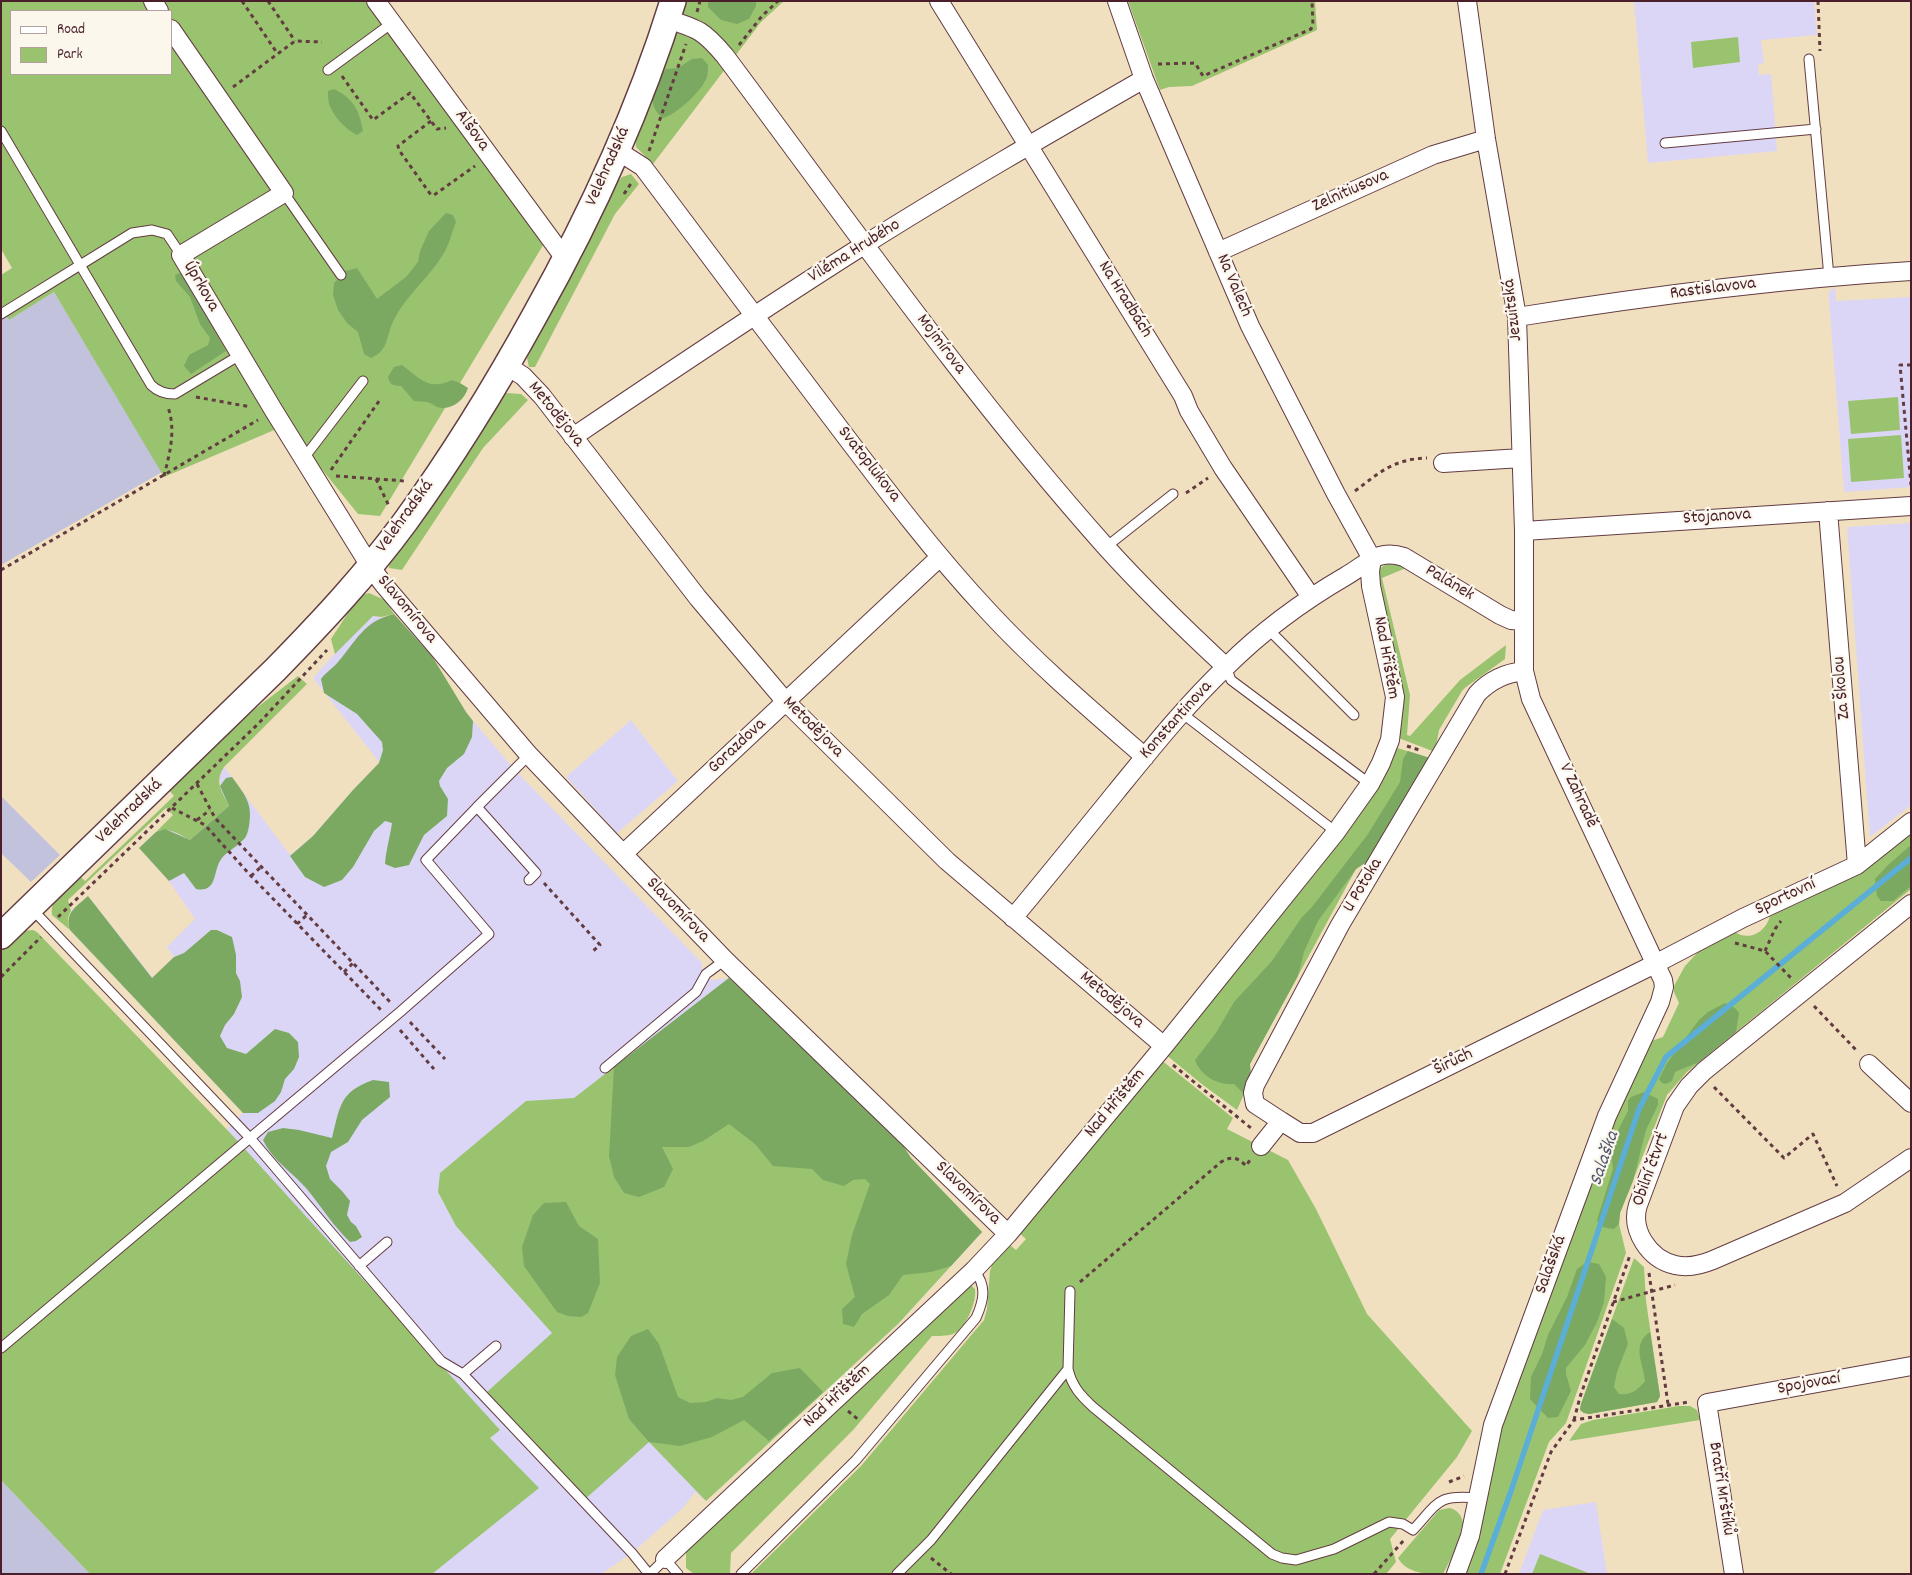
<!DOCTYPE html>
<meta charset="utf-8">
<style>
body{margin:0}
#map{position:relative;width:1912px;height:1575px;overflow:hidden;background:#f1e0c0;font-family:Dekko,sans-serif}
canvas{display:block}
.frame{position:absolute;inset:0;border:2px solid #4a1f2b;pointer-events:none}
.legend{position:absolute;left:10px;top:10px;width:162px;height:65px;box-sizing:border-box;background:#fbf7ec;border:1px solid #b4a19f;margin:0;padding:6px 9px;list-style:none;font-size:15px;color:#4a1f2b}
.legend li{display:flex;align-items:center;gap:10px;height:25px}
.legend b{width:25px;border:1px solid #b4a19f}
</style>
<div id="map">
<canvas width="1912" height="1575"></canvas>
<div class="frame"></div>
<ul class="legend">
<li><b style="height:6px;background:#fff"></b>Road</li>
<li><b style="height:14px;background:#9ac36f"></b>Park</li>
</ul>
</div>
<script>
const context = document.querySelector('canvas').getContext('2d');
context.lineJoin = 'round';
function fillPath(path, color) { context.fillStyle = color; context.fill(path, 'evenodd'); }
function strokePath(path, color, width, dash) { context.strokeStyle = color; context.lineWidth = width; context.lineCap = dash ? 'butt' : 'round'; context.setLineDash(dash || []); context.stroke(path); }
function write(font, color, halo, rows, align = 'center') {
  context.font = font + ' Dekko,sans-serif'; context.lineWidth = 4.5; context.setLineDash([]); context.textBaseline = 'middle'; context.strokeStyle = halo; context.fillStyle = color; for (const [text, x, y, turn = 0] of rows) {
    context.save(); context.translate(x, y); context.rotate((+turn || 0) * Math.PI / 180); context.textAlign = isNaN(turn) ? turn : align; if (halo) context.strokeText(text, 0, 0); context.fillText(text, 0, 0); context.restore();
  }
}
const built = new Path2D(`
 M1634,1H1814L1817,35L1761,40L1764,63L1758,64L1759,75L1771,74L1777,151L1648,163Z
 M1835,286L1836,301L1911,297V487L1844,492L1829,300V292Z
 M1911,523V805L1870,837L1847,527Z
 M373,616L381,617L389,622L514,769L702,963V970L712,980L729,978L899,1139L911,1158L982,1232L898,1324L706,1501L695,1492L684,1507L632,1553L601,1574H90L1,1480V1339L233,1136L227,1129L243,1113L70,930L71,911L88,896L153,978L174,957L167,947L195,919L169,881L139,848L156,832L220,786L219,775L224,767L290,855L313,836L353,790L380,763L313,678L366,619Z
 M631,720L678,781L617,833L566,777Z
 M1596,1502L1607,1574H1519L1543,1510Z`);
const industrial = new Path2D(`
 M54,292L162,472L1,565V307L9,320Z
 M1,796L60,855L31,882L1,853Z
 M1,1480L90,1574H1Z`);
const green = new Path2D(`
 M1,1H376L548,237L380,516L358,514L286,425L164,477L54,292L9,320L1,307V275L12,268L1,249ZM11,11H171V74H11Z
 M683,1H784L761,22L653,164L636,147L635,134Z
 M1128,1H1315L1317,30L1192,86L1169,87L1160,90Z
 M1738,37L1740,62L1693,68L1691,42Z
 M631,174L639,184L615,214L535,367H529L527,358L617,182L622,177Z
 M507,393L521,394L528,400L483,448L402,570L389,568L390,557L502,395Z
 M1898,397L1900,430L1851,434L1848,401Z
 M1901,435L1904,478L1851,482L1848,439Z
 M1387,564L1404,565L1406,568L1382,578L1410,695L1407,735L1410,736L1460,680L1506,645L1505,659L1466,687L1462,691L1439,730L1435,752L1396,737L1377,577L1380,568Z
 M369,593L385,600L394,614L381,617L373,616L335,654L331,639L359,596Z
 M298,676L307,684L224,767C214,783 222,791 229,806L190,840C179,834 168,826 156,832L173,815L166,808L68,900L71,911C67,918 67,922 70,930L52,915C50,897 66,886 78,874L85,881L174,796L168,789L255,709Z
 M1394,747L1433,759L1371,859L1356,869L1250,1064L1251,1078L1237,1110L1203,1085L1165,1054L1315,874L1363,811Z
 M1911,834V889L1687,1072L1667,1095L1620,1213L1619,1224L1626,1253L1566,1423L1549,1442L1500,1574H1461L1479,1529L1486,1504L1491,1462L1498,1434L1609,1135L1651,1041L1663,1037L1679,1003L1674,992V986L1685,966L1700,950L1735,932C1750,942 1767,931 1770,915L1799,903L1863,869Z
 M33,930L37,932L233,1136L500,1430L490,1438L539,1488L432,1574H90L1,1480V950L22,931Z
 M729,978L899,1139L911,1158L982,1232L898,1324L706,1501L649,1442L583,1501L487,1392L552,1333L456,1226L438,1192L440,1173L526,1101L574,1098Z
 M1160,1059L1233,1118L1227,1129L1288,1160L1316,1209L1367,1314L1472,1431L1457,1457L1390,1539L1396,1562L1386,1574H751L861,1466L984,1320L987,1309L990,1271L992,1265L1010,1245L1016,1250L1026,1239L1019,1233L1043,1206L1053,1188Z
 M1634,1258L1644,1267L1646,1301L1660,1396L1657,1402L1589,1414L1584,1413L1580,1410L1581,1404Z
 M969,1286H972L975,1289C977,1302 966,1328 953,1334C947,1336 938,1336 932,1336L854,1429L731,1553L730,1574H694L686,1568V1552L690,1548Z
 M1679,1406H1690L1697,1410L1700,1420L1569,1441L1581,1424L1593,1420Z
 M1449,1508C1456,1509 1461,1514 1463,1522L1458,1545L1443,1574C1427,1574 1407,1574 1398,1558L1439,1510Z
 M1540,1554L1591,1574H1532Z`);
const forest = new Path2D(`
 M708,1H756V6L749,19L737,24L721,20L708,7Z
 M702,58L708,65C708,68 708,73 707,77C702,91 677,114 663,118C644,104 655,84 666,69L678,68L692,59Z
 M334,89C354,99 359,110 363,131L357,135C345,129 333,116 329,104C328,100 328,95 328,91Z
 M446,213L453,215L456,222C452,231 450,243 445,251C431,277 404,296 392,324C386,338 388,351 371,358L364,354L358,332L347,323L338,310L333,295L334,283L346,271L357,268L377,299L406,277L418,262L420,251L429,231Z
 M182,272L226,351L191,374L184,366L189,355L208,345L210,338L200,324L190,297L176,281L175,275Z
 M402,365C420,379 429,391 452,380L460,383L468,388C464,401 451,411 437,407C434,406 433,404 430,403C426,401 419,402 414,401L401,386C393,385 390,386 388,377L394,367Z
 M394,614L432,656L466,712L473,721L472,737L464,754L447,768L439,781L440,786L448,799L447,816L424,835L409,865L395,868L385,864C386,850 390,837 392,823L385,821L374,831L353,867L342,880L324,887L305,877L290,856L313,836L353,790L379,763L383,750L382,742L357,714L324,693L321,679C326,672 333,668 338,662C357,640 364,621 394,614Z
 M1408,751L1433,759L1371,859L1356,869L1318,921L1304,952L1298,976L1250,1064L1251,1078L1243,1093L1234,1084C1217,1085 1201,1076 1195,1060L1216,1033L1234,1002L1272,961L1302,917L1312,907L1368,834L1400,782L1403,759Z
 M232,777C245,795 253,803 249,826C248,831 247,837 243,840C236,848 225,852 220,861C213,873 217,893 196,889L184,873L169,881L139,848L156,832L165,829L190,840L229,806L220,786L226,778Z
 M1911,845V886L1893,901H1881L1877,896L1875,879L1888,865Z
 M88,896L152,978L174,957L184,953L211,930H217L232,937L236,955V973L240,981L242,997L234,1014L225,1025L220,1036L227,1048L246,1054L275,1029L289,1033L298,1042L299,1057L294,1069L285,1079L281,1092L275,1101L258,1113H243L70,930C64,913 77,906 88,896Z
 M729,978L899,1139L911,1158L982,1232L951,1266L931,1272L903,1275L889,1295L862,1314L854,1327L843,1324L842,1309L855,1297L846,1264L852,1235L870,1184L865,1179L853,1180L844,1186L823,1180L812,1169L773,1166L755,1144L729,1124L703,1141L689,1147H662L673,1169L664,1187L639,1197L624,1193L614,1177L609,1156L614,1067Z
 M1725,1003L1735,1008L1739,1013L1736,1032L1699,1062L1675,1072L1672,1081L1666,1084L1662,1083L1659,1079L1667,1063L1699,1020L1708,1012Z
 M373,1080L389,1082L390,1097L362,1120L348,1142L331,1152L326,1166L330,1179L342,1191L350,1201L347,1215L351,1222L356,1226L362,1237L356,1241L350,1242C333,1226 321,1206 306,1188C291,1171 273,1161 263,1140L268,1132L283,1128L299,1130L332,1138C340,1107 339,1092 373,1080Z
 M1644,1092L1658,1099V1105L1646,1130L1633,1181L1620,1213L1619,1224L1614,1229C1606,1228 1600,1228 1597,1220L1613,1169L1610,1146L1628,1111V1101L1631,1097Z
 M566,1202L579,1226L598,1239L600,1283L588,1313L581,1317L568,1316L557,1312L524,1266L522,1247L533,1215L544,1203Z
 M1587,1262L1599,1264L1606,1277L1604,1302L1597,1322L1585,1345L1566,1368V1374L1571,1391L1558,1417L1548,1418L1530,1399L1531,1377L1542,1354L1548,1335L1567,1297L1577,1269Z
 M1612,1319L1624,1328L1628,1344L1617,1372L1614,1387L1619,1394C1631,1395 1637,1391 1645,1381C1643,1362 1631,1345 1650,1332L1660,1396L1657,1402L1589,1414L1584,1413L1580,1410L1581,1404Z
 M648,1329L659,1344L678,1397L690,1403L706,1402L717,1398L731,1400L743,1397L772,1373L800,1368L823,1392L769,1441L744,1420L712,1437L680,1446L649,1442L629,1419L615,1375L617,1357L631,1336Z`);
const stream = new Path2D(`
 M1481,1574L1511,1491L1639,1109L1666,1057L1911,858`);
const path = new Path2D(`
 M242,1L277,53
 M268,1L295,41
 M1818,1L1820,51
 M697,12L700,1
 M739,45L762,16L778,1
 M1158,64L1195,63L1203,76L1311,29L1313,25L1312,1
 M342,76L373,120L410,93L437,129L446,128
 M233,87L295,41L322,42
 M431,121L398,146L399,150L431,195H434L475,166
 M649,151L686,44
 M624,194L632,182
 M1911,365H1900L1911,485
 M196,397L251,407
 M331,470L379,401
 M164,476C170,452 176,431 168,407
 M336,476L405,481
 M376,479L389,506
 M1355,491C1380,472 1394,459 1427,458
 M1186,493L1208,478
 M1,570L258,420
 M1407,746L1422,751
 M197,784L215,818L391,1003
 M172,808L205,825L251,876L382,1011
 M197,820L210,810
 M251,876L261,867
 M544,883L600,945L593,951
 M58,917L259,723L327,650
 M297,924L307,915
 M1735,943L1765,951L1791,978
 M1765,951L1775,929L1781,921
 M344,972L353,963
 M1,977L41,937
 M1814,1006L1858,1052
 M410,1022L445,1059
 M400,1030L434,1069
 M1173,1065L1251,1128
 M1714,1087L1784,1158L1813,1134L1837,1186
 M1649,1273L1668,1404
 M1080,1282L1221,1162C1231,1156 1238,1157 1246,1166L1250,1160
 M1613,1302L1675,1285
 M848,1411L860,1421
 M1574,1420L1580,1397L1630,1255
 M1449,1482L1464,1476
 M931,1558L951,1574
 M1374,1574L1404,1540
 M1505,1574L1551,1452L1574,1420L1689,1402`);
const lane = new Path2D(`
 M1809,59L1829,277
 M328,70L392,23
 M1,131L151,385C158,392 165,394 175,394L240,355
 M1665,143L1816,129
 M284,193L341,275
 M1,314L132,233L152,230L167,234L181,255
 M304,458L363,381
 M1106,547L1173,494
 M1268,629L1354,715
 M1226,667L1231,680L1370,784
 M1183,714L1336,832
 M529,755L477,807L536,873L529,880
 M477,807L426,860L489,934L400,1012L250,1138L441,1361L463,1374L496,1346
 M605,1068L696,992L706,974L725,960
 M359,1266L387,1242
 M1070,1291L1068,1369C1072,1386 1080,1395 1093,1407L1272,1554L1282,1558L1296,1560L1334,1549L1389,1522L1403,1524L1413,1530C1439,1502 1437,1494 1478,1498
 M1,1348L250,1138L31,908
 M463,1374L632,1553L649,1574
 M650,1574L665,1559L678,1574
 M741,1574L856,1460L976,1318C984,1300 987,1286 974,1270
 M897,1574L931,1540L1068,1369`);
const street = new Path2D(`
 M153,1L159,11
 M376,1L566,260
 M939,1L1183,396L1189,411L1223,468L1311,597
 M1117,1L1144,79L1250,326L1336,494L1372,559
 M667,19C699,29 704,31 725,56C849,222 967,391 1105,546C1143,588 1184,628 1226,667
 M171,29L284,193L181,255L274,411L370,566L384,585L529,755L623,854L725,960L1008,1234
 M618,151L643,167C705,250 768,334 831,417C881,483 931,550 988,611C1036,663 1091,710 1145,757
 M1218,252L1433,155L1486,139
 M1517,317C1648,296 1779,279 1911,271
 M507,366L523,376L542,396L698,598L786,702L947,861L1164,1046
 M573,437C669,372 766,307 864,245C956,187 1050,133 1144,79
 M1443,463L1521,458
 M1828,511L1857,865
 M1524,531L1911,506
 M623,854L940,557
 M1911,904L1704,1071L1689,1086L1675,1106L1638,1205C1630,1230 1649,1259 1675,1265C1688,1268 1701,1265 1713,1260L1845,1203L1911,1158
 M1013,918C1048,876 1082,834 1116,792C1151,749 1186,705 1226,667C1262,631 1303,601 1346,576C1367,564 1378,548 1404,557L1500,615L1511,620L1524,621
 M1869,1064L1911,1103
 M1281,1121L1255,1104L1253,1093L1255,1085L1340,925L1477,694C1490,680 1505,673 1524,671
 M1261,1146L1281,1121L1300,1133H1313L1655,964L1743,918L1857,865L1911,822
 M665,1559L974,1270L1008,1234L1164,1046L1336,832L1370,784L1381,763L1390,740L1395,697L1371,586L1370,571L1372,559
 M1456,1574L1470,1536L1493,1425L1607,1116L1660,1002L1664,987L1663,980L1531,699L1524,671V531L1517,317L1486,139L1467,1
 M1734,1574L1707,1403L1911,1366`);
const secondary = new Path2D(`
 M1,936L275,670C321,623 366,575 405,522C453,456 496,386 535,315C591,215 639,111 673,1`);
const streetNames = [
 ["Alšova",471,131,54],
 ["Velehradská",609,167,-66],
 ["Zelnitiusova",1351,192,-24],
 ["Viléma Hrubého",855,252,-32],
 ["Na Valech",1233,286,67],
 ["Úprkova",200,287,60],
 ["Rastislavova",1713,290,-7],
 ["Na Hradbách",1124,300,58],
 ["Jezuitská",1514,310,-97],
 ["Mojmírova",940,345,53],
 ["Metodějova",555,415,51],
 ["Svatoplukova",868,465,52],
 ["Velehradská",406,517,-54],
 ["Stojanova",1717,518,-4],
 ["Palánek",1449,584,31],
 ["Slavomírova",406,610,50],
 ["Nad Hřištěm",1385,658,80],
 ["Za Školou",1843,688,-95],
 ["Konstantinova",1177,721,-48],
 ["Metodějova",812,728,45],
 ["Gorazdova",738,747,-43],
 ["V Zahradě",1577,796,65],
 ["Velehradská",130,812,-44],
 ["U Potoka",1364,886,-59],
 ["Sportovní",1786,898,-25],
 ["Slavomírova",677,911,46],
 ["Metodějova",1111,1001,40],
 ["Širůch",1454,1063,-26],
 ["Nad Hřištěm",1116,1104,-50],
 ["Obilní čtvrť",1652,1170,-70],
 ["Slavomírova",967,1194,44],
 ["Salašská",1552,1265,-70],
 ["Spojovací",1809,1385,-10],
 ["Nad Hřištěm",838,1397,-43],
 ["Bratří Mrštíků",1720,1489,81]
];
const waterNames = [
 ["Salaška",1606,1159,-71]
];
fillPath(built, '#dcd6f6');
fillPath(industrial, '#c2c2dc');
fillPath(green, '#9ac36f');
fillPath(forest, '#7ba962');
strokePath(stream, '#5baed7', 5.5);
strokePath(lane, '#633c41', 11);
strokePath(street, '#633c41', 20);
strokePath(secondary, '#633c41', 28);
strokePath(path, '#633c41', 3, [4, 4]);
strokePath(lane, '#fff', 9);
strokePath(street, '#fff', 18);
strokePath(secondary, '#fff', 25);
write('18px', '#4a1f2b', '#fbf7ec', streetNames);
write('italic 19px', '#515870', '#fbf7ec', waterNames);
</script>
